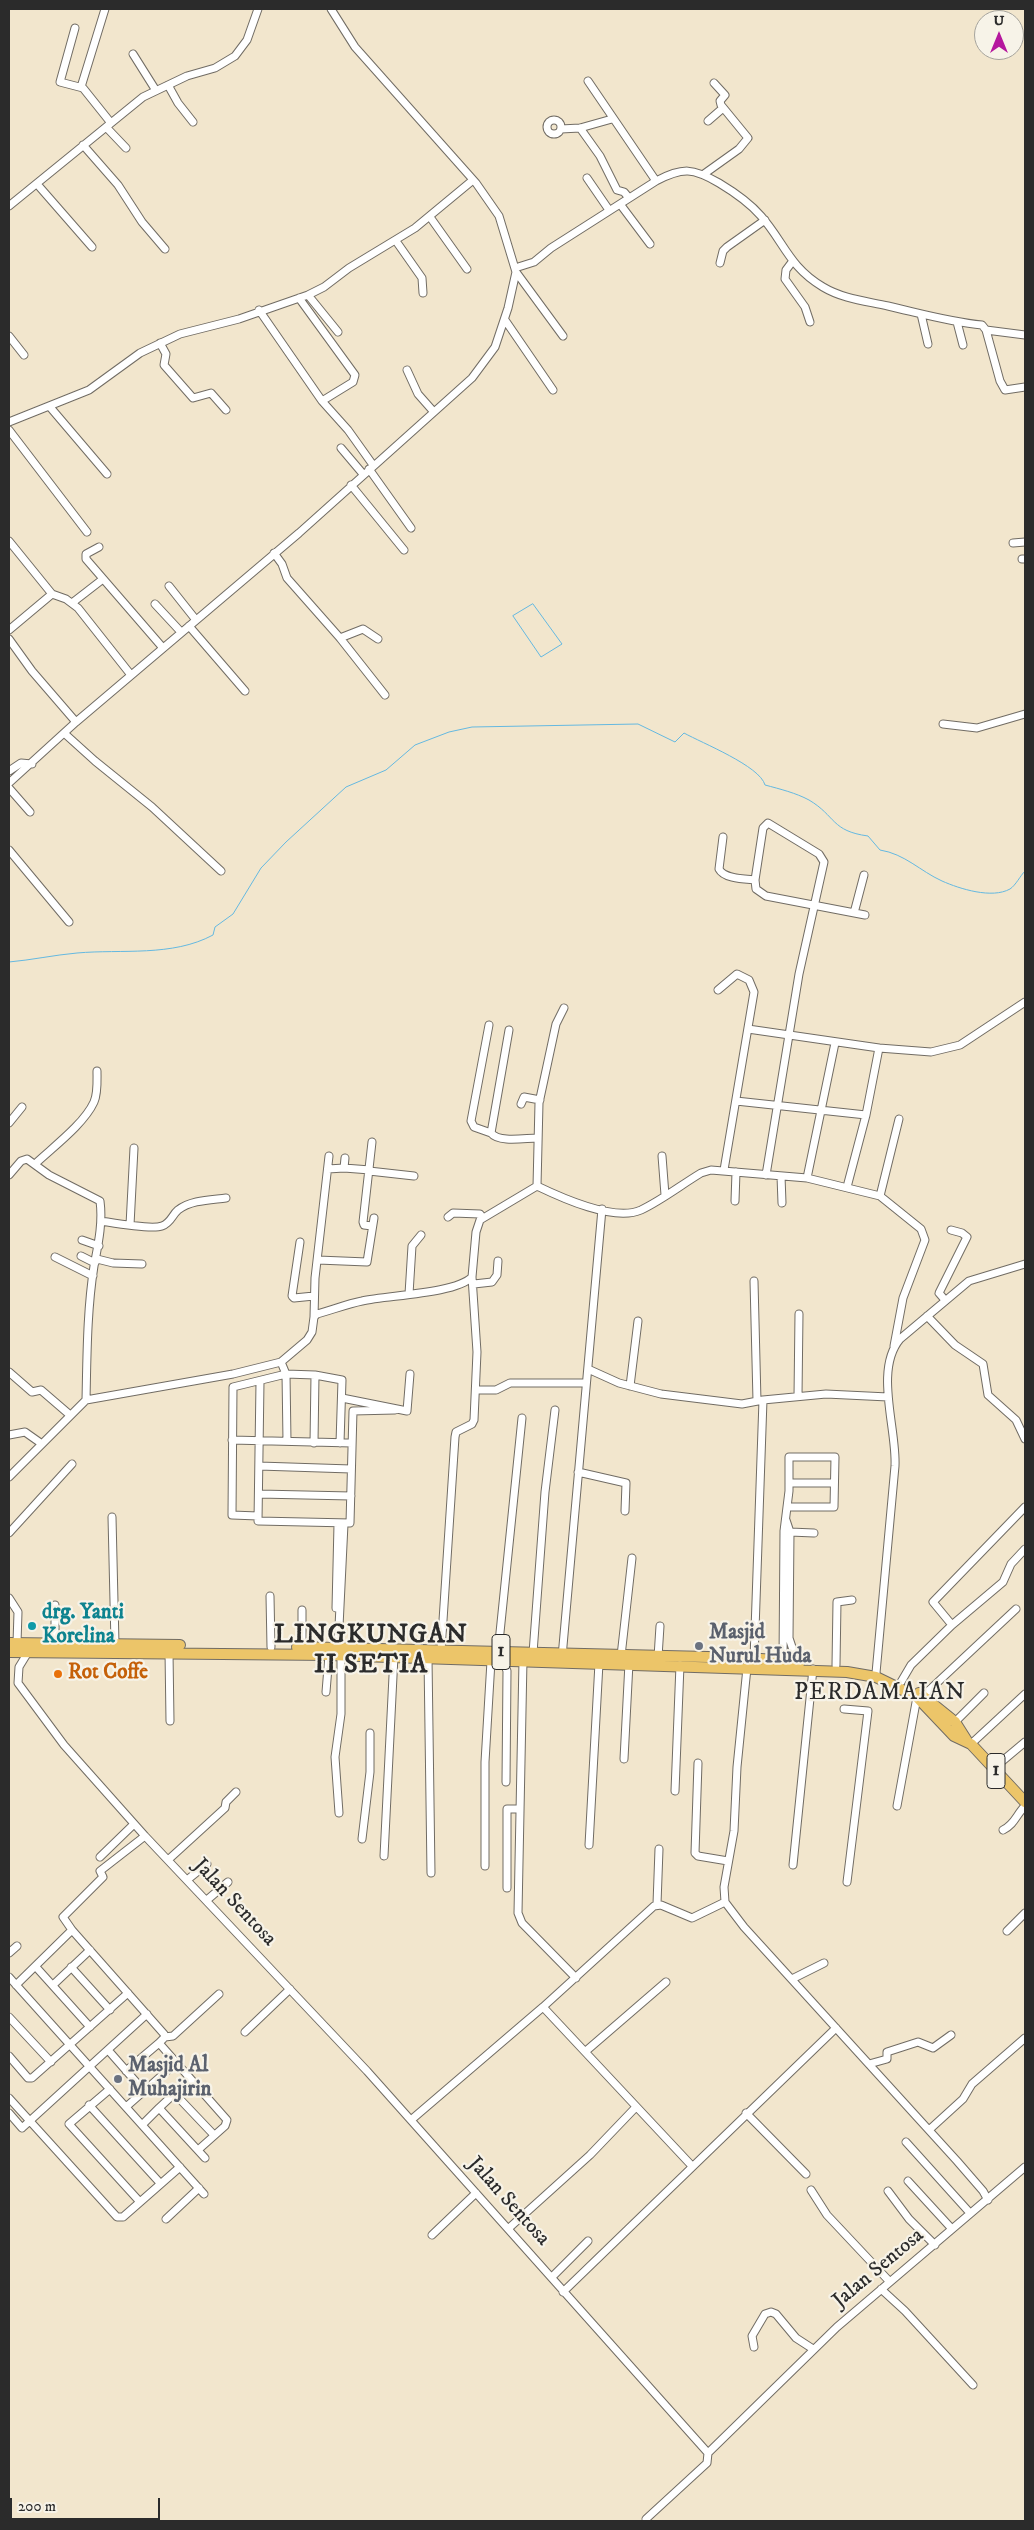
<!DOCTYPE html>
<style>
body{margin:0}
#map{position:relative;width:1034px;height:2530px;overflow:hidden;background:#f2e6cd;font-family:"IM FELL DW Pica",serif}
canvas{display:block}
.frame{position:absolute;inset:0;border:10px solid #2b2b2b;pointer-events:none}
.north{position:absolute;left:974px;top:10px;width:50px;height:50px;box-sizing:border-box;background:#f7f3e8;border:1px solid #a5a39c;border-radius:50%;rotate:0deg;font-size:14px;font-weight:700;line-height:20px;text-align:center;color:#2b2b2b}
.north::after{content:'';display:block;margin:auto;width:18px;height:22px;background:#b5179e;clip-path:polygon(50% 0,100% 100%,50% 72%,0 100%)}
.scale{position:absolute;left:10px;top:2498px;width:150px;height:22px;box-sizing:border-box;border:2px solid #2b2b2b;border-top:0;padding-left:6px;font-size:15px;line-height:18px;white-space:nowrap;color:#2b2b2b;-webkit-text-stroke:4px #f7f3e8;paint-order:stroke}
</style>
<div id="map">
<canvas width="1034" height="2530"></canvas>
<div class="frame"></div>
<div class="north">U</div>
<div class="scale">200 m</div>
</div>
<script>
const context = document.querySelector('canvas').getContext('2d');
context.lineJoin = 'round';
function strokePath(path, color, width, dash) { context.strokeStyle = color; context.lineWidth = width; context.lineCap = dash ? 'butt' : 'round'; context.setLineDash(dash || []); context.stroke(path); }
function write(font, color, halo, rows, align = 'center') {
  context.font = font + ' "IM FELL DW Pica",serif'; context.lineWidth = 4.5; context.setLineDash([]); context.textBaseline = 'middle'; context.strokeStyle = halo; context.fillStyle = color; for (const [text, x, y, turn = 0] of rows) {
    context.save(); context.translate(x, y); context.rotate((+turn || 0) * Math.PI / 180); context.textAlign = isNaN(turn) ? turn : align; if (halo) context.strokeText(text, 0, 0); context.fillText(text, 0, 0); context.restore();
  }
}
const stream = new Path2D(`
 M533,604L562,644L541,657L513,616Z
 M9,962C32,960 54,955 77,953C122,949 172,957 213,935L215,927L233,914L261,868L286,842L346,787L386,770L415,745L449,732L472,727L638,724L675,742L684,733C702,743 760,766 765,785C780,789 796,793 809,800C836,816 831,831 868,836L880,850C905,854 920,871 942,881C960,889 992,899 1010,889C1016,885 1020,876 1025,871`);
const minor = new Path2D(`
 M75,28L60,82L83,88L111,123
 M133,54L155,89
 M588,81L656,181
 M168,85L178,103L193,122
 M81,87L105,9
 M547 127a7 7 0 1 1 14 0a7 7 0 1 1-14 0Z
 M708,121L723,108
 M106,127L126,148
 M580,128L600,156L617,190L624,192L629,198
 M561,129L580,128L612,119
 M83,145L118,185L142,222L165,249
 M704,174L739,149L748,138L721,105L720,101L725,95L714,83
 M587,178L609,210
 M37,184L92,247
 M620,204L650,244
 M9,206L143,97L187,76L215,68L235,56L247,40L258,9
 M430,217L467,269
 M396,241L422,278L423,293
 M792,262L786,270L785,279L805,307L810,322
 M720,263L723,251L727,247L765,220
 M515,268L534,262L551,248L656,181C683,167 693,168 719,183C734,192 749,202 761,216C784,242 789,267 823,287C843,299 866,301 888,306C919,313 950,322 982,325L986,330L1025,335
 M516,272L563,336
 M308,295L338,332
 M299,298L355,375L353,382L322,401
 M259,310L322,401L348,430L373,465
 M921,314L928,344
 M505,320L553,390
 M957,322L963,345
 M986,330L1000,381L1005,390L1025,387
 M9,336L24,355
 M160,343L166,354L164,365L193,398L211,393L226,410
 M407,370L418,394L433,411
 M50,407L107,474
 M9,422L89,390L140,353L180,334L239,319L308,295L324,287L349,268L415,228L473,180
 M9,430L87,532
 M341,448L363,474
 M369,469L411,528
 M351,485L404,550
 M9,541L52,594L66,599L78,608L131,675
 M1013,543L1025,542
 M99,547L86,554V559L163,648
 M274,553L282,564L287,578L340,638L385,695
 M1022,559H1025
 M169,586L196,620
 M72,603L103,579
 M155,604L181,632
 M189,626L245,691
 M9,630L52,594
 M340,638L363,629L378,639
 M9,639L32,671L76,722
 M943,724L977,728L1025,714
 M64,733L95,761L152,807L221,871
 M9,771L21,763L32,764
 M9,783L76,722L299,533L472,378L495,347L508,308L516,272L499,216L476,183L355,47L331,9
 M9,788L30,812
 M723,837L719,869C724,879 745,879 755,880L763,828L768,823L819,854L824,862L799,974L766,1175
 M9,850L69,922
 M755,880L756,889L766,896L865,915
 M854,913L864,875
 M718,990L737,974L749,980L754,992L724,1170
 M489,1025L471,1121L474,1127L491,1133
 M748,1029L879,1048L931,1052L960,1045L1025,1002
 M509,1030L491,1133C499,1143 525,1138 537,1138
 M736,1101L866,1115
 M521,1104L524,1097L540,1100
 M9,1123L22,1107
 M372,1142L363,1222L364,1225L372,1226
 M662,1156L665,1195
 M35,1164C53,1147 84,1124 94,1102C98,1093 97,1081 97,1071
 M344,1168L345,1158
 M328,1169L344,1168L370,1170
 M369,1171L414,1176
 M9,1175L21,1161L27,1159L49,1175L100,1201C103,1223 98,1245 94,1266C87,1310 87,1356 86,1400
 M781,1176L782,1203
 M807,1178L835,1043
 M537,1186L539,1103L556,1024L564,1008
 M847,1187L866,1115L879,1048
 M880,1196L899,1119
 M735,1201L736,1172
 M448,1217L453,1213L480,1214L482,1217
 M101,1221C114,1223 151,1230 162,1226C171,1223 172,1215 178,1210C191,1200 210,1200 226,1198
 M130,1225L134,1148
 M82,1240L99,1246
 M300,1242L292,1296L294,1298L314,1296
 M81,1256L95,1263
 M55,1257L93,1276
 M97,1259L113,1263L142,1264
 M318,1260L367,1262L374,1218
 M754,1281L757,1401
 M474,1284L492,1282L497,1275L498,1261
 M409,1294L412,1246L421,1235
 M945,1300L939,1293L967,1237L962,1233L951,1230
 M927,1316L955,1345L983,1364L988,1395L1016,1420L1025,1439
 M314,1317L315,1278L329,1156
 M281,1362L286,1374L287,1441
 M588,1369L619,1383L661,1394L742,1404L763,1400L826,1394L888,1397
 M9,1372L32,1392L41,1390L70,1415
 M260,1382L258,1521L350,1523L353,1411L395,1410
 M630,1386L638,1321
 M477,1390H496L510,1383H586
 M798,1396L799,1314
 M342,1398L407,1411L410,1374
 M9,1435L25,1432L42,1444
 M232,1440L352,1443
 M314,1443L315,1375
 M259,1466L351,1469
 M578,1472L626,1483L625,1511
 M9,1477L86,1400L233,1374L281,1362L307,1340L312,1332L314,1317L317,1314C332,1310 347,1304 362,1301C388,1295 455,1294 472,1277L476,1232L480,1220L537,1186C562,1198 614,1222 641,1210C662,1200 681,1185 701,1173L711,1170L807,1178L880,1196L921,1229L925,1240L903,1298L894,1346
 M789,1483H834
 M259,1494L351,1496
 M258,1516L232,1515L233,1387L286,1374L315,1375L342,1380L340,1443
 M112,1517L115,1644
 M786,1520L790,1532L789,1638L797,1662
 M790,1532L814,1533
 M9,1533L72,1464
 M270,1596L271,1647
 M9,1598L18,1612L17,1643
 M336,1608L338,1524
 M302,1610V1647
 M952,1625L1003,1582L1011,1564L1025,1549
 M55,1644V1605
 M338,1647L344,1524
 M30,1649L19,1667L18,1683L64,1745L145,1836L367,2071L708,2453L837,2327L1025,2167
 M441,1651L455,1437L456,1432L472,1424L474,1420L477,1352L472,1277
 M169,1652L170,1721
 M498,1652L522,1418
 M533,1653L545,1492L555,1410
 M621,1656L632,1558
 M562,1657L602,1209
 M658,1657L660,1626
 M428,1658L431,1873
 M748,1658L737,1767L734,1831L724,1887L725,1902L744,1927L957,2161L983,2191L988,2200
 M754,1659L763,1400
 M503,1660L507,1671L506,1782
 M523,1660L518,1913L522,1923L576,1978
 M783,1661L784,1531L789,1491V1457H835L834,1507H788
 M836,1665L837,1602L852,1600
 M876,1673L895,1466C897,1429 874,1370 900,1339L969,1281L1025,1264
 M901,1682L911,1665L952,1625L933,1602L1025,1507
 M326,1692L329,1655
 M924,1695L1016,1609
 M844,1709L868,1711L847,1882
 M955,1722L984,1693
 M971,1744L1025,1694
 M624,1759L629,1663
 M698,1763L695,1853L698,1856L728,1861
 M994,1768L1025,1742
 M675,1791L680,1665
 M897,1806L917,1697
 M339,1813L335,1757L341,1714V1655
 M1003,1830C1015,1824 1016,1815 1025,1806
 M362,1839L370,1772V1733
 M589,1845L599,1663
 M384,1856L394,1656
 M100,1857L134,1824
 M168,1860L225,1808L226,1802L236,1792
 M793,1865L813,1669
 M485,1866V1762L491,1661
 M187,1880L207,1864
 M507,1888V1809H520
 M207,1900L228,1882
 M657,1904L659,1849
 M72,1930L63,1917L103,1877L100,1871L145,1836
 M1007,1931L1025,1913
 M9,1953L17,1946
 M36,1967L90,2027
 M71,1967L110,2010
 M9,1977L204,2194
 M792,1979L824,1963
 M16,1985L72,1930L164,2034L165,2037L159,2043L227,2120L225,2126L198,2150
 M53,1985L90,1950
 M543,2007L692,2166
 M9,2017L51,2062
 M245,2032L290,1989
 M165,2037L173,2036L219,1994
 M108,2050L144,2091
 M586,2051L666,1982
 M9,2056L28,2078H32L128,1993
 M869,2064L887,2059V2052L918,2042L933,2048L951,2035
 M126,2071L159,2043
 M190,2079L159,2108L205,2158
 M110,2089L69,2124L140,2202
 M175,2094L214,2135
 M9,2098L117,2217H123L180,2167
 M89,2105L160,2183
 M126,2107L177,2062
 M9,2113L22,2128L147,2014
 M746,2113L806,2174
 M411,2120L543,2007L654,1906L661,1905L692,1918L725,1902
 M142,2125L159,2108
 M929,2130L963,2099L972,2084L1025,2038
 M906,2142L970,2213
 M908,2181L952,2229
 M811,2190L827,2215L890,2282
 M888,2191L909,2219L935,2245
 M166,2219L199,2188
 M509,2228L590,2155L636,2107
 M432,2235L476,2193
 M552,2277L588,2241
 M881,2289L905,2311L973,2385
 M563,2292L836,2028
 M754,2347L752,2336L765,2314L771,2312L776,2314L796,2338L813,2349
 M646,2519L707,2463L708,2453`);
const highway = new Path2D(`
 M9,1643L180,1645
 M297,1647L748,1658L800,1662
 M9,1652L329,1655L847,1672L876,1677L917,1697L954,1736L971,1744L1025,1802
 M919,1693L955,1722L967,1741`);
const markers = [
 [32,1626,5,"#0f9aa8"],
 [699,1646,5,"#6b7280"],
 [58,1674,5,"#e8710a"],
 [118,2079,5,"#6b7280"]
];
const shields = [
 [501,1652,18],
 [996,1771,18]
];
const shieldNames = [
 ["1",501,1652],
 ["1",996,1771]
];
const cultureNames = [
 ["drg. Yanti",42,1614],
 ["Korelina",42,1638]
];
const worshipNames = [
 ["Masjid",709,1634],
 ["Nurul Huda",709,1658],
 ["Masjid Al",128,2067],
 ["Muhajirin",128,2091]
];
const foodNames = [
 ["Rot Coffe",68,1674]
];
const streetNames = [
 ["Jalan Sentosa",234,1903,47],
 ["Jalan Sentosa",508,2202,48],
 ["Jalan Sentosa",879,2269,-40]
];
const quarterNames = [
 ["PERDAMAIAN",880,1694]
];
const districtNames = [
 ["LINGKUNGAN",371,1637],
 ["II SETIA",371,1667]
];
strokePath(stream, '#64b8e0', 1);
strokePath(minor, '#716c64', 9);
strokePath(highway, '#716c64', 12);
strokePath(minor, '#fff', 7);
strokePath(highway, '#ecc569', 10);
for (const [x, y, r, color] of markers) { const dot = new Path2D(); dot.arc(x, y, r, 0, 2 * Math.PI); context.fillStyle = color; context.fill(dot); strokePath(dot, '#f7f3e8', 2); }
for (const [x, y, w] of shields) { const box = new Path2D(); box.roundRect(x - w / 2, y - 17.5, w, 35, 4); context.fillStyle = '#f7f3e8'; context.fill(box); strokePath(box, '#2b2b2b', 1); }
write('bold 20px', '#2b2b2b', null, shieldNames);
write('bold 21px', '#0d838f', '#f7f3e8', cultureNames, 'left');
write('bold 21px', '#5b616d', '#f7f3e8', worshipNames, 'left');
write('bold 21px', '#c56008', '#f7f3e8', foodNames, 'left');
write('21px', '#2b2b2b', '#f7f3e8', streetNames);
context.letterSpacing = '1px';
write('24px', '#2b2b2b', '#f7f3e8', quarterNames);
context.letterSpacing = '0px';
context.letterSpacing = '1px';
write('bold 26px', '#2b2b2b', '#f7f3e8', districtNames);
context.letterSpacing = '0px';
</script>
